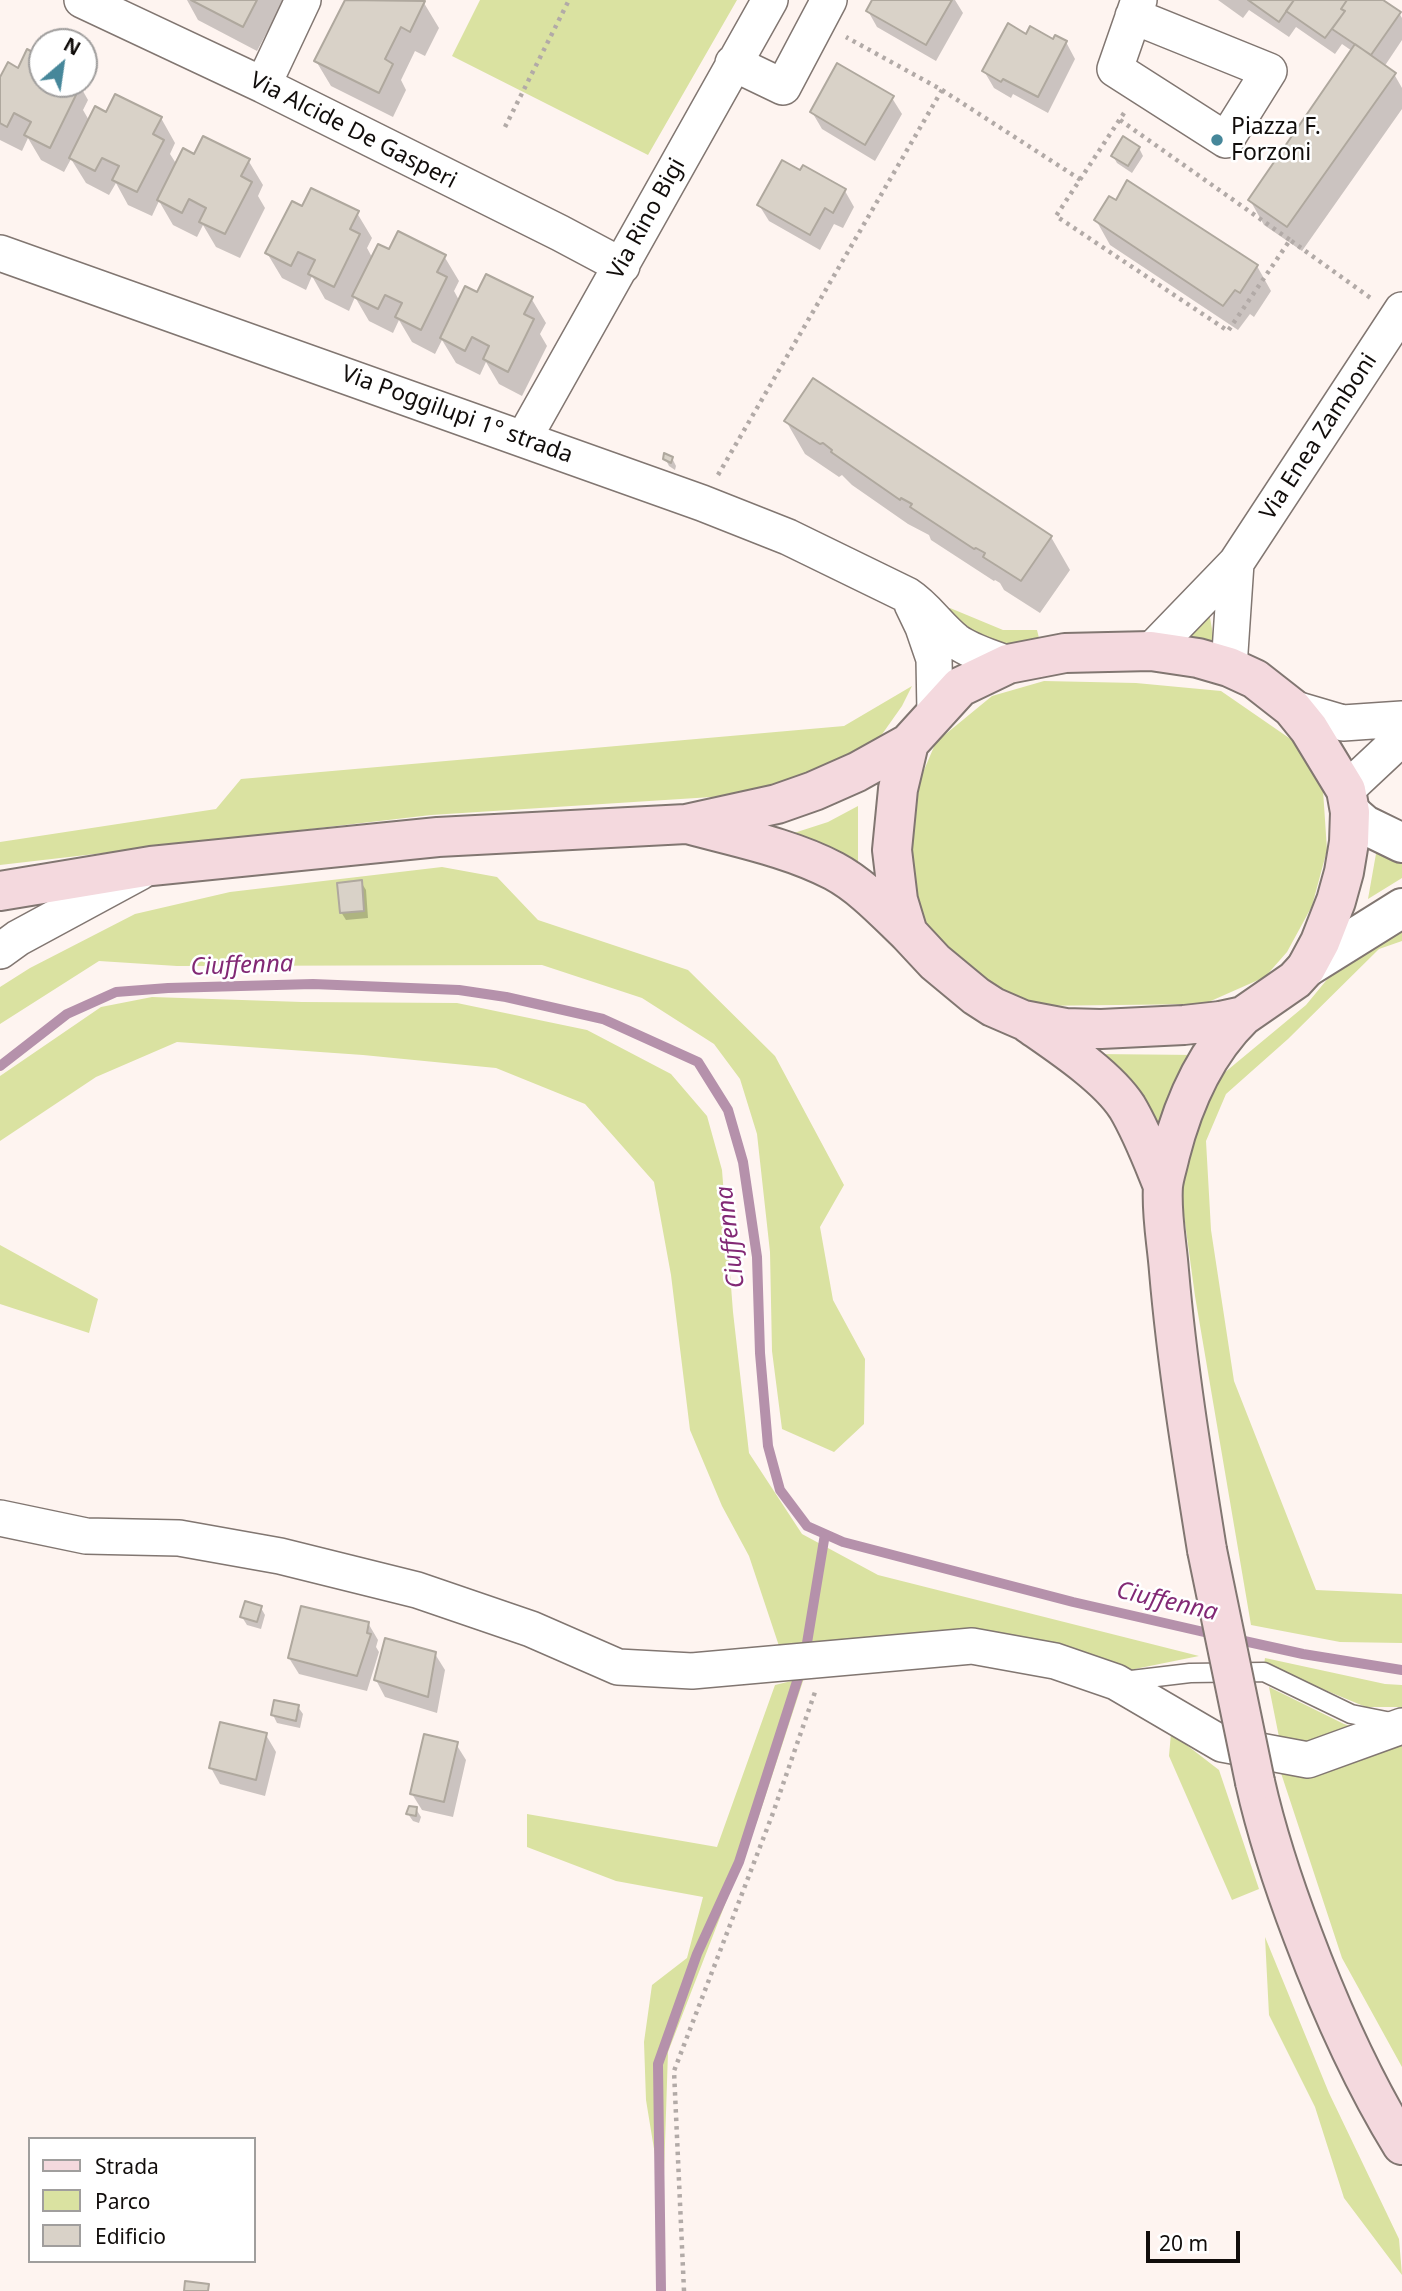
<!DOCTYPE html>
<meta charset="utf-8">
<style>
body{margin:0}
#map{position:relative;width:1402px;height:2291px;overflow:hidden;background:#fef4f0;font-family:"Noto Sans",sans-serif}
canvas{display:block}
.legend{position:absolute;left:28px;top:2137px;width:228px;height:126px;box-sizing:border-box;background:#fff;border:2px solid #a09e9d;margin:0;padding:9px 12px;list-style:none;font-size:21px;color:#110d0b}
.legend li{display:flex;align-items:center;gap:14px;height:35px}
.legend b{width:35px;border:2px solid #a09e9d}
.north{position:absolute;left:28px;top:28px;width:70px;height:70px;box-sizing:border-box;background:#fff;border:2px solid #a09e9d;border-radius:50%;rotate:29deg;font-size:19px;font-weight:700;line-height:28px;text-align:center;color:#110d0b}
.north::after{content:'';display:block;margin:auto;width:24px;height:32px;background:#46879a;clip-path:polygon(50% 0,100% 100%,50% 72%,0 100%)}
.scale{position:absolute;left:1146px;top:2231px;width:94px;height:32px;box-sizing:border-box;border:4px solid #110d0b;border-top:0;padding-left:9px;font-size:21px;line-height:24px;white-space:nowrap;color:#110d0b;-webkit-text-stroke:5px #fff;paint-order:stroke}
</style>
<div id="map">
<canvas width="1402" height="2291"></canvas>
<ul class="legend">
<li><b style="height:9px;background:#f4d9de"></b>Strada</li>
<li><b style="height:19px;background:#dae2a1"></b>Parco</li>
<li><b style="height:19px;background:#d9d2c8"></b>Edificio</li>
</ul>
<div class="north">N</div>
<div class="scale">20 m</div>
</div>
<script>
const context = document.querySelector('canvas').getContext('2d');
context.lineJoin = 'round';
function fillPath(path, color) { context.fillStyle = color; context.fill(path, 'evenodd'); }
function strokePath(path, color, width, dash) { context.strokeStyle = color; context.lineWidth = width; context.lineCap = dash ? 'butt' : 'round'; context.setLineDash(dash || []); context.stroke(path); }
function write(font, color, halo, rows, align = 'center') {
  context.font = font + ' "Noto Sans",sans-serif'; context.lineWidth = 5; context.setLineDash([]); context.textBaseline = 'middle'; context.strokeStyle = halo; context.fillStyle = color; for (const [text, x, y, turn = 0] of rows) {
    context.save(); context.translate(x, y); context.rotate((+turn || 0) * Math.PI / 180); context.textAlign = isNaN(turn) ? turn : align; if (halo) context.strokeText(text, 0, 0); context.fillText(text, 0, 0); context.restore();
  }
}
const green = new Path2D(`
 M480,0H737L648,155L452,56Z
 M950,608L1003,630H1037L1039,638L1004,646L976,640L947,611Z
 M1209,612L1215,646L1182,641Z
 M1044,681L1136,683L1221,691L1292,740L1323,790L1327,850L1312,906L1287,952L1265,977L1204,1004L1029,1006L990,986L941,944L914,905L906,860L915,791L936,742L992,696Z
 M912,686L902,706L878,740L849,767L743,795L431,815L0,865V842L216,809L241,779L844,726Z
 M858,806V868L830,849L794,833L828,822Z
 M1377,848L1402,856V878L1368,899Z
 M442,867L497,877L538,920L688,970L775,1056L844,1185L820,1227L833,1300L865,1359L864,1424L834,1452L782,1429L772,1351L770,1252L757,1134L740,1079L714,1044L642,998L542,965L177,966L99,961L0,1024V987L30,968L135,914L230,892Z
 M1402,918V941L1379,949L1288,1039L1226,1094L1206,1141L1211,1230L1234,1381L1316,1590L1402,1594V1643L1340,1642L1251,1625L1195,1296L1178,1171L1206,1088L1306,1005L1348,954Z
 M152,997L302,1002L457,1003L587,1030L671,1074L707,1116L722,1170L733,1312L749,1453L802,1534L878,1575L1199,1656L1120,1672L781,1652L749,1556L722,1506L690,1430L671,1275L654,1182L585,1104L496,1068L363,1055L177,1042L96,1077L0,1141V1076L3,1074L101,1007Z
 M1095,1054L1198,1055L1169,1092L1156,1138Z
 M0,1245L98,1299L89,1333L0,1304Z
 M1265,1658L1385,1684L1402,1685V1707H1366L1264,1665Z
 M804,1678L758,1819L668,2052L663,2204L646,2100L644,2042L652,1985L687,1958L703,1897L616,1881L527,1847V1814L717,1847L775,1685Z
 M1269,1687L1344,1724L1363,1730L1281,1747Z
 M1171,1733L1219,1770L1259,1889L1232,1900L1169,1756Z
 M1402,1734V2067L1342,1958L1279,1767Z
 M1265,1937L1329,2093L1399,2239L1402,2275L1344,2198L1315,2107L1269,2015Z`);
const shadow = new Path2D(`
 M187,0H284L257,51L198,20Z
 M347,0H419L424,3L439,28L425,56L415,51L401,80L406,90L393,117L331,86L316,61Z
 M874,0H955L963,13L936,61L877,27L868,11Z
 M1218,0H1380L1399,13L1402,18V40L1384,67L1394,74L1402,88V109L1302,251L1264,225L1250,200L1352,51L1342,44L1335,54L1296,27L1289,37L1249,10L1243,18Z
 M1027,36L1066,42L1075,59L1048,113L1013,94L1011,98L994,88L984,71Z
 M42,59V84H79L88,100L83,110L90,122L107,114L161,118L175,143L170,154L177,165L194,156L248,160L263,185L258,196L265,208L240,258L216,247L203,225L197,237L173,225L159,201L152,216L128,205L116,183L109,195L86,183L71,159L64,172L41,160L28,138L22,151L0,140V81Z
 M892,98L902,114L875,161L822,129L812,112Z
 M1139,148L1143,156L1132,173L1117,163L1113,156Z
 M845,191L854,207L843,228L834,224L820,250L769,221L759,205Z
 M303,208L357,213L372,238L367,248L373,259L390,252L444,256L459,281L454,291L460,302L477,294L531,298L546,323L540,334L547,346L522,396L499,384L486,362L480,375L456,363L442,340L435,354L412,342L399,320L393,333L369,321L355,297L349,311L325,299L312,276L306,290L282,278L267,253Z
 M1096,220L1257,266L1271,291L1254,317L1250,314L1238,330L1110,245Z
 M786,421L1051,537L1070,570L1040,613L1004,590L1000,583L995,580L994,581L931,540L929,535L908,524L852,485L842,475L839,477L805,454Z
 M665,458H672L676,466L675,470L669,466Z
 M361,882L366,890L368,918L346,920L341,912Z
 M261,1608L265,1615L261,1629L247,1625L242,1617Z
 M368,1623L378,1640L376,1647L379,1652L367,1691L299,1674L289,1658Z
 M435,1654L445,1670L437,1713L385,1697L376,1680Z
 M298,1707L303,1714L300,1728L277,1723L273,1715Z
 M266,1735L276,1752L265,1796L220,1784L211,1768Z
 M456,1744L466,1760L453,1817L422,1810L412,1794Z
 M416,1809L421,1817L419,1823L413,1821L408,1814Z`);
const stream = new Path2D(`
 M0,1066L67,1014L116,992L168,988L313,984L459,990L506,997L603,1019L698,1062L728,1110L743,1162L757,1257L760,1353L768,1446L780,1490L807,1526L843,1542L1073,1602L1217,1635
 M1235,1639L1303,1654L1402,1670
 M805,1655L825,1534
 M661,2291L658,2064L697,1954L739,1862L801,1669`);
const building = new Path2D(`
 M191,0H257L243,27Z
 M345,0L425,1L410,32L401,27L385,59L393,64L379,93L314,61Z
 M872,0H952L926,45L866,11Z
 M1248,0H1294L1279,22Z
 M1294,0H1347L1341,9L1345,11L1325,38L1286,11Z
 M1347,0H1383L1401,12L1371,55L1332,29L1345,11L1341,9Z
 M1008,23L1026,34L1030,26L1053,39L1055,35L1067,41L1038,97L1003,79L1001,82L982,71Z
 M1355,44L1396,73L1287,227L1248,200Z
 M27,49L42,57V84H69L66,90L76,95L50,148L24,135L31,122L14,113L7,127L0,123V77L8,62L18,68Z
 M837,63L894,96L865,145L810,112Z
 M115,94L162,117L153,134L164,140L137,192L112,180L119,166L102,158L95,171L69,158L95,106L106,112Z
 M203,136L250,159L241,176L252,182L225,234L199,222L206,208L189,199L182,213L157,200L183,148L194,154Z
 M1123,136L1140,147L1128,166L1111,156Z
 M782,160L800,170L803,165L846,189L833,213L825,208L810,235L757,205Z
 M1127,180L1258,265L1240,293L1235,290L1223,306L1094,220L1109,196L1116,200Z
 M311,188L359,211L350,229L360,234L334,287L308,274L315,260L298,252L291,266L265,253L292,201L302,206Z
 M398,231L446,255L437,272L447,277L421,330L395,317L402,303L385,295L378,309L352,296L378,244L389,249Z
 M486,274L533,297L524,314L534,319L508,372L483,359L489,346L472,337L465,351L440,338L465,286L477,292Z
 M813,378L1052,536L1021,581L983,557L985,553L976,548L974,549L910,507L912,504L901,498L900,500L831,452L832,450L823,443L820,444L784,421Z
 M664,453L673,457L671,463L663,459Z
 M362,880L364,911L340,913L337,883Z
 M245,1601L262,1606L257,1622L240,1617Z
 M301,1606L369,1622L367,1633L371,1634L357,1676L288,1658Z
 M385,1638L436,1652L428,1697L374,1680Z
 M274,1700L299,1705L296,1721L271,1715Z
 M220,1722L267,1733L256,1780L209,1768Z
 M424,1734L458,1742L444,1802L410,1794Z
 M409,1806L417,1807L416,1816L406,1814Z
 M185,2281L209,2284L208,2291H184Z`);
const path = new Path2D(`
 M942,90L1081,180
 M1124,113L1056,216L1228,331L1290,240L1372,299
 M1120,120L1290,240
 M505,127L569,0
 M718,475L942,90L846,37
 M684,2291L674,2071L773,1813L815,1692`);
const service = new Path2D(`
 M1123,1681L1190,1673L1264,1672L1351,1714L1396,1723`);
const minor = new Path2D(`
 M82,0L263,85L560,233L622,266
 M1133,16L1269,71L1226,140L1115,69L1139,0
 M733,63L783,87L829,0
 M263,85L303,0
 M0,253L702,503L788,537L907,595C927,608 938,627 956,641C971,652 991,657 1008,664
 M524,438L770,0
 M912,604L923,627L934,659L935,713
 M1151,651L1236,563L1402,310
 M1229,667L1236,563
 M1292,708L1343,723L1402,719
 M1346,790L1392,747L1402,743
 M0,951L18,938L140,872
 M0,1518L86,1536L179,1538L280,1556L417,1590L531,1629L618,1667L692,1671L972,1646L1055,1661L1116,1682L1222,1744L1308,1760L1402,1726`);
const tertiary = new Path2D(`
 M1350,812L1365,825L1402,843
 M1306,968L1402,908`);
const secondary = new Path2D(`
 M1151,651L1198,658L1229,667L1255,679L1292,708L1309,729L1346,790L1350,812L1349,842L1344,872L1336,901L1320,942L1306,968L1295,980L1243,1016L1220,1021L1184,1025L1101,1029L1065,1028L1023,1020L993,1007L976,996L935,962L908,933L898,900L892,850L898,789L909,743L960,687L1008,664L1065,653Z
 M691,825C739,838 790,848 834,871C862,886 885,911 908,933
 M0,891L151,866L438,837L686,824L777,804L814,791L857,772L909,743
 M1028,1023C1058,1044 1107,1076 1127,1107C1142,1132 1152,1159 1163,1186
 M1207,1550C1192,1457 1177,1364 1169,1271C1167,1244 1161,1214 1163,1186C1164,1176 1168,1165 1170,1155C1183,1104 1205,1053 1243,1016
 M1255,1782C1267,1835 1284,1886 1303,1936C1330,2008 1362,2080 1402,2145`);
const secondaryBridge = new Path2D(`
 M1207,1550L1255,1782`);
const markers = [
 [1217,140,7,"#46879a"]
];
const poiNames = [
 ["Piazza F.",1231,127],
 ["Forzoni",1231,153]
];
const streetNames = [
 ["Via Alcide De Gasperi",353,131,27],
 ["Via Rino Bigi",647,219,-61],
 ["Via Poggilupi 1° strada",457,415,20],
 ["Via Enea Zamboni",1319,437,-57]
];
const waterNames = [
 ["Ciuffenna",242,966,-2],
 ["Ciuffenna",731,1237,-97],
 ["Ciuffenna",1167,1602,13]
];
fillPath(green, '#dae2a1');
fillPath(shadow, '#0003');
strokePath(stream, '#b591ab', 10);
fillPath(building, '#d9d2c8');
strokePath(building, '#afa89e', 2);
strokePath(service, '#817671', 21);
strokePath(minor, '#817671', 38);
strokePath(tertiary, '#817671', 42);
strokePath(secondary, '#817671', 42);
strokePath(path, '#b2aaa7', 4.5, [3.5, 5]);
strokePath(service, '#fff', 18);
strokePath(minor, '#fff', 35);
strokePath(tertiary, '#fff', 38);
strokePath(secondary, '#f4d9de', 38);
strokePath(secondaryBridge, '#817671', 42, []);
strokePath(secondaryBridge, '#f4d9de', 38);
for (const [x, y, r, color] of markers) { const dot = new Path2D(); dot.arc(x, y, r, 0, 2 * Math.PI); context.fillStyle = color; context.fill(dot); strokePath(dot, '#fff', 2.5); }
write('23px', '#110d0b', '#fff', poiNames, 'left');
write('23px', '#110d0b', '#fff', streetNames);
write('italic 24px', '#822975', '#fff', waterNames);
</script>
